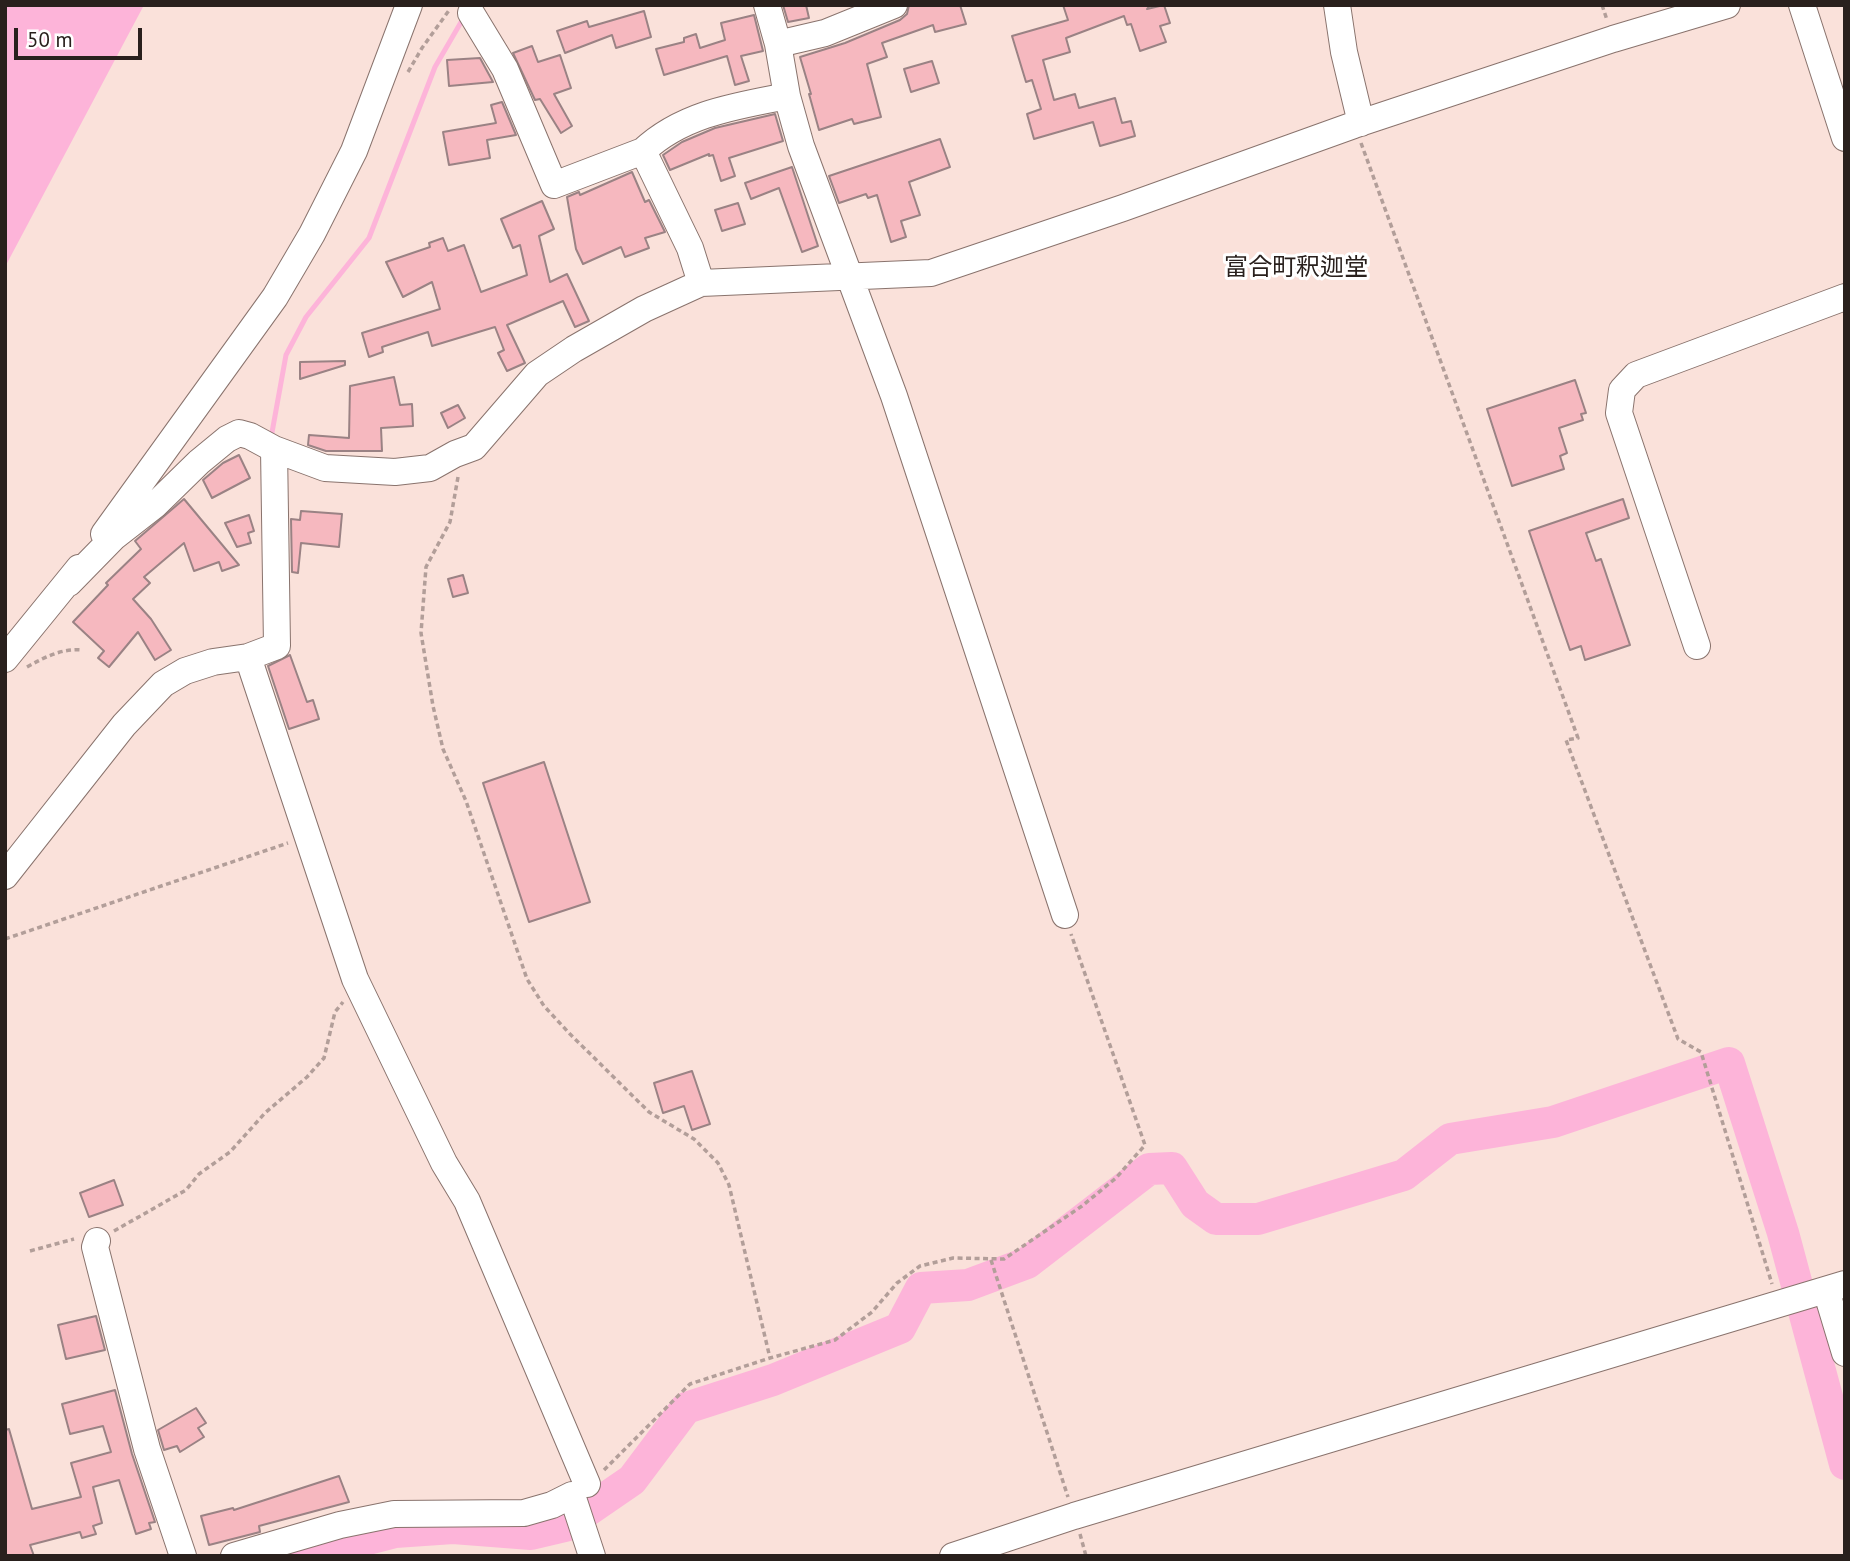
<!DOCTYPE html>
<meta charset="utf-8">
<style>
body{margin:0}
#map{position:relative;width:1850px;height:1561px;overflow:hidden;background:#fae1da;font-family:"PT Sans",sans-serif}
canvas{display:block}
.frame{position:absolute;inset:0;border:7px solid #29201d;pointer-events:none}
.scale{position:absolute;left:14px;top:28px;width:128px;height:32px;box-sizing:border-box;border:4px solid #29201d;border-top:0;padding-left:9px;font-size:21px;line-height:24px;white-space:nowrap;color:#29201d;-webkit-text-stroke:5px #fff;paint-order:stroke}
</style>
<div id="map">
<canvas width="1850" height="1561"></canvas>
<div class="frame"></div>
<div class="scale">50 m</div>
</div>
<script>
const context = document.querySelector('canvas').getContext('2d');
context.lineJoin = 'round';
function fillPath(path, color) { context.fillStyle = color; context.fill(path, 'evenodd'); }
function strokePath(path, color, width, dash) { context.strokeStyle = color; context.lineWidth = width; context.lineCap = dash ? 'butt' : 'round'; context.setLineDash(dash || []); context.stroke(path); }
function write(font, color, halo, rows, align = 'center') {
  context.font = font + ' "PT Sans","Noto Sans JP",sans-serif'; context.lineWidth = 6; context.setLineDash([]); context.textBaseline = 'middle'; context.strokeStyle = halo; context.fillStyle = color; for (const [text, x, y, turn = 0] of rows) {
    context.save(); context.translate(x, y); context.rotate((+turn || 0) * Math.PI / 180); context.textAlign = isNaN(turn) ? turn : align; if (halo) context.strokeText(text, 0, 0); context.fillText(text, 0, 0); context.restore();
  }
}
const water = new Path2D(`
 M5,5H144L5,267Z`);
const stream = new Path2D(`
 M271,438L286,355L306,317L369,238L435,67L464,17`);
const river = new Path2D(`
 M302,1556L395,1532L453,1528L531,1534L565,1526L632,1480L686,1408L773,1380L900,1328L921,1288L968,1285L1027,1263L1149,1169L1172,1168L1195,1204L1216,1219H1258L1404,1175L1450,1139L1553,1122L1729,1063L1783,1233L1845,1464`);
const building = new Path2D(`
 M783,5H806L809,18L788,22Z
 M909,5H960L966,24L935,32L933,25L882,43L887,57L867,64L881,117L854,124L852,119L819,130L809,94H811L800,57L845,43L900,20L907,14Z
 M1063,5H1150L1147,9L1164,5L1170,23L1160,26L1166,42L1140,51L1131,24L1127,25L1124,16L1066,38L1070,52L1043,60L1054,100L1075,94L1079,108L1115,98L1122,123L1131,121L1135,136L1100,146L1093,122L1034,139L1027,114L1041,109L1032,80L1026,82L1012,36L1068,20Z
 M644,11L651,37L616,48L612,35L565,53L557,31L587,21L589,27Z
 M754,15L763,51L741,56L749,81L735,85L727,56L664,75L656,49L684,42V38L696,34L700,48L725,40L721,23Z
 M532,46L538,62L560,55L571,88L554,94L572,126L561,133L540,99L535,100L513,53Z
 M480,58L493,82L449,86L447,60Z
 M932,61L939,83L911,92L904,69Z
 M502,102L516,135L487,140L490,158L449,165L443,132L496,123L491,105Z
 M775,114L783,141L729,158L735,176L721,181L713,155L709,156V154L670,170L663,155L682,142L715,128Z
 M940,139L950,167L909,182L920,215L901,221L906,237L891,242L877,195L868,198L866,194L839,203L829,176Z
 M792,167L818,246L802,252L779,188L751,199L745,183Z
 M632,172L645,202L649,200L665,232L645,238L649,248L625,257L621,247L583,264L576,249L567,197L579,192L580,195Z
 M542,201L554,229L539,236L550,282L567,274L589,321L575,327L563,301L507,325L525,363L507,371L498,353L504,350L495,327L432,346L428,332L382,347L383,352L369,357L362,333L440,309L432,282L403,297L386,262L430,247L429,243L443,238L448,251L464,245L481,292L527,275L520,245L513,248L501,219Z
 M738,203L745,224L722,231L715,210Z
 M345,361V365L300,379V362Z
 M394,377L400,405L412,404L413,426L381,428L382,451H326L308,445L309,435L349,438L350,386Z
 M1575,380L1586,413L1581,414L1583,420L1559,428L1567,453L1560,456L1564,469L1512,486L1487,409Z
 M458,405L465,418L448,428L441,413Z
 M239,455L250,478L212,498L203,480L223,463Z
 M184,499L239,565L222,571L219,562L194,571L184,543L144,577L150,583L133,599L151,619L171,650L155,660L138,632L109,667L98,658L104,651L73,622L108,585L106,583L141,549L135,541Z
 M1623,499L1629,518L1586,533L1596,561L1601,559L1630,645L1585,660L1581,646L1570,650L1529,531Z
 M301,511L342,514L339,547L301,543L298,573L292,572L291,519L300,520Z
 M249,515L254,531L248,533L251,543L237,547L225,523Z
 M463,575L468,593L453,597L448,579Z
 M290,655L307,702L313,700L319,719L289,729L268,666Z
 M544,762L590,902L529,922L483,783Z
 M692,1071L710,1124L692,1130L684,1106L663,1113L654,1083Z
 M114,1180L123,1205L89,1217L80,1193Z
 M96,1316L105,1350L66,1359L58,1325Z
 M115,1390L132,1454L155,1522L149,1523L151,1529L136,1534L119,1480L93,1487L102,1523L93,1526L96,1534L82,1538L80,1532L30,1545L34,1556H5V1430L9,1429L32,1509L81,1497L71,1463L111,1452L103,1426L70,1434L62,1404Z
 M196,1408L206,1423L198,1428L204,1437L180,1452L177,1446L164,1450L158,1430Z
 M339,1476L349,1502L259,1526L260,1532L209,1545L201,1516L233,1508L234,1510Z`);
const path = new Path2D(`
 M1602,5L1607,20
 M408,72L422,48L450,9
 M1361,143L1578,738L1566,740L1678,1039L1701,1052L1772,1284
 M458,477L450,522L426,567L421,633L433,706L443,749L466,801L527,979L544,1006L570,1034L649,1112L694,1139L718,1163L729,1185L770,1358
 M27,667C45,657 62,648 83,650
 M5,939L288,843
 M114,1231L186,1190L199,1174L230,1152L265,1113L307,1077L324,1058L335,1012L343,1002
 M30,1251L74,1239
 M991,1260L1068,1497
 M604,1470L690,1384L770,1358L835,1340L872,1312L897,1283L920,1266L953,1258L1004,1259L1082,1206L1116,1178L1145,1145L1071,934
 M1080,1534L1086,1556`);
const minor = new Path2D(`
 M767,5L778,44L787,96L801,146L894,396L1065,915
 M1337,5L1344,52L1361,123
 M1802,5L1845,138
 M471,13L505,69L554,185L643,151
 M778,44L825,33L894,5
 M701,283L690,248L643,151C682,114 735,106 787,96
 M274,449L277,646L248,657L355,979L444,1163L467,1201L587,1484
 M104,534L275,297L312,234L354,151L409,5
 M69,583L114,537L155,505L199,462L227,439L239,433L250,436L274,449L325,468L395,472L430,468L455,454L474,447L537,374L574,349L644,309L701,283L931,273L1123,208L1354,125L1613,39L1727,5
 M1697,646L1619,413L1622,390L1636,375L1845,297
 M5,659L79,568
 M5,876L124,725L163,684L185,671L213,662L248,657
 M97,1241L95,1247L147,1449L183,1556
 M1826,1290L1845,1353
 M234,1556L340,1525L394,1514L524,1513L552,1505L572,1495L592,1556
 M953,1556L1074,1516L1845,1284`);
const quarterNames = [
 ["富合町釈迦堂",1296,268]
];
fillPath(water, '#fdb4d9');
strokePath(stream, '#fdb4d9', 5);
strokePath(river, '#fdb4d9', 32);
fillPath(building, '#f6b8bf');
strokePath(building, '#9a8284', 2);
strokePath(minor, '#89736d', 28);
strokePath(path, '#b29e99', 3.5, [5, 3.5]);
strokePath(minor, '#fff', 26);
write('24px', '#29201d', '#fff', quarterNames);
</script>
